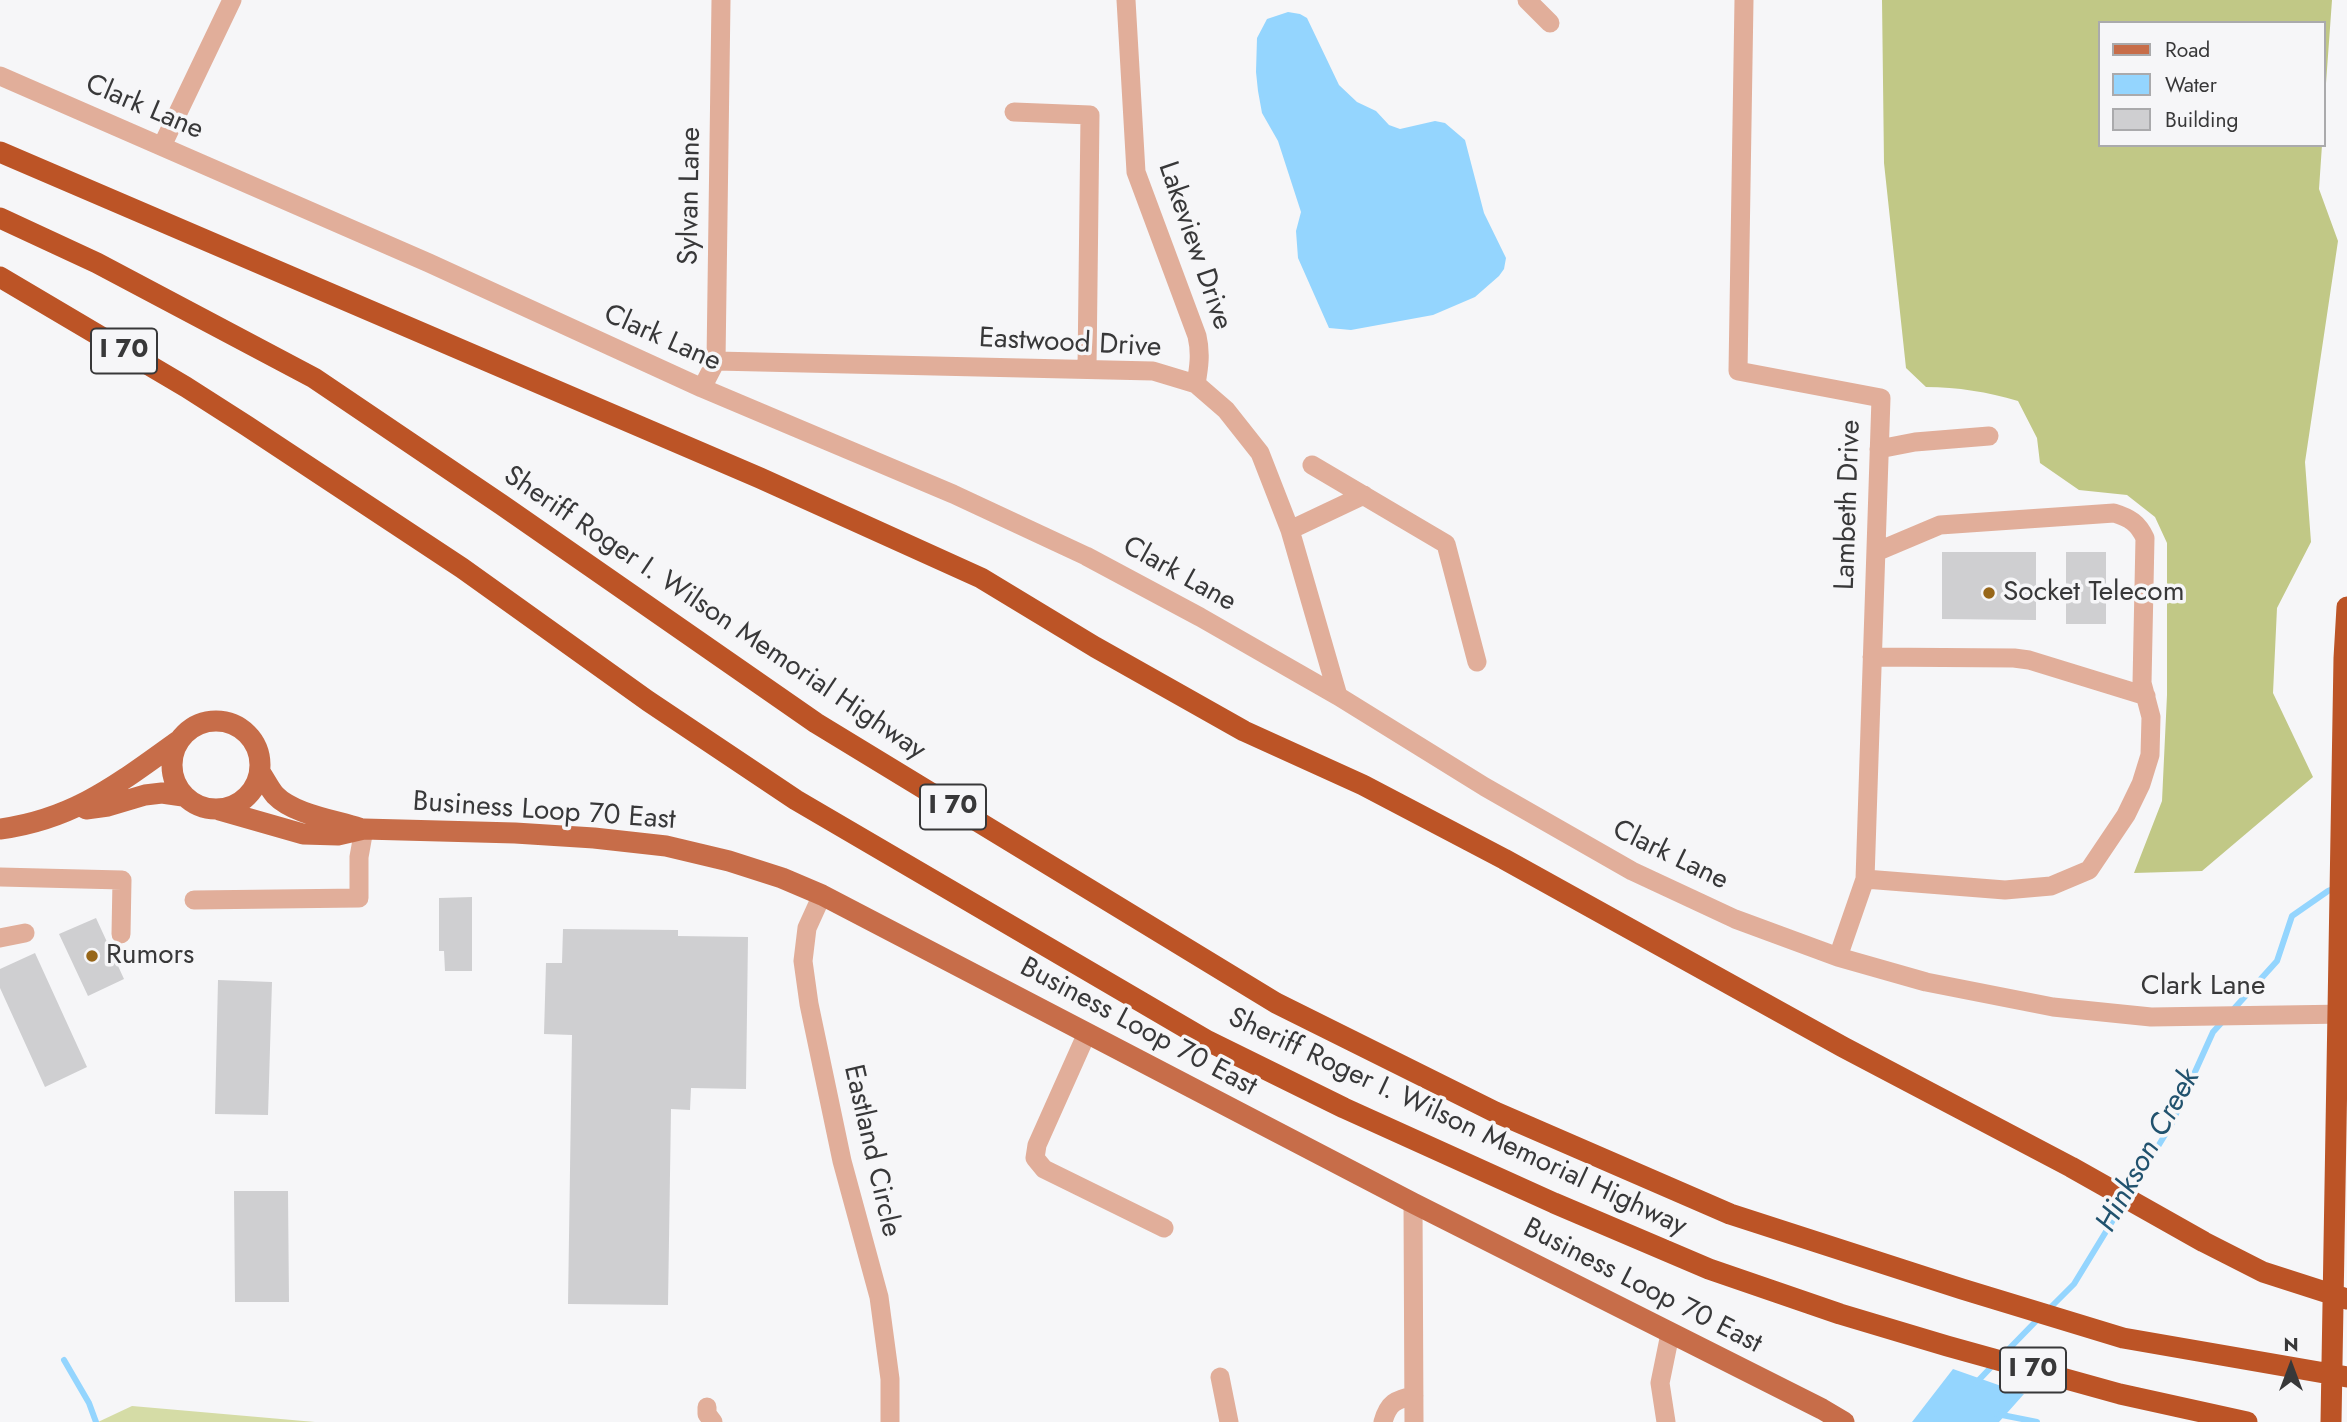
<!DOCTYPE html>
<style>
body{margin:0}
#map{position:relative;width:2347px;height:1422px;overflow:hidden;background:#f6f6f8;font-family:Jost,sans-serif}
canvas{display:block}
.legend{position:absolute;left:2098px;top:21px;width:228px;height:126px;box-sizing:border-box;background:#f6f6f8;border:2px solid #aaaaac;margin:0;padding:9px 12px;list-style:none;font-size:21px;color:#383839}
.legend li{display:flex;align-items:center;gap:14px;height:35px}
.legend b{width:35px;border:2px solid #aaaaac}
.north{position:absolute;left:2256px;top:1331px;width:70px;height:70px;-webkit-text-stroke:5px #f6f6f8;paint-order:stroke;rotate:0deg;font-size:19px;font-weight:700;line-height:28px;text-align:center;color:#383839}
.north::after{content:'';display:block;margin:auto;width:24px;height:32px;background:#383839;clip-path:polygon(50% 0,100% 100%,50% 72%,0 100%)}
</style>
<div id="map">
<canvas width="2347" height="1422"></canvas>
<ul class="legend">
<li><b style="height:9px;background:#c76d49"></b>Road</li>
<li><b style="height:19px;background:#94d5fe"></b>Water</li>
<li><b style="height:19px;background:#cfcfd1"></b>Building</li>
</ul>
<div class="north">N</div>
</div>
<script>
const context = document.querySelector('canvas').getContext('2d');
context.lineJoin = 'round';
function fillPath(path, color) { context.fillStyle = color; context.fill(path, 'evenodd'); }
function strokePath(path, color, width, dash) { context.strokeStyle = color; context.lineWidth = width; context.lineCap = dash ? 'butt' : 'round'; context.setLineDash(dash || []); context.stroke(path); }
function write(font, color, halo, rows, align = 'center') {
  context.font = font + ' Jost,sans-serif'; context.lineWidth = 7; context.setLineDash([]); context.textBaseline = 'middle'; context.strokeStyle = halo; context.fillStyle = color; for (const [text, x, y, turn = 0] of rows) {
    context.save(); context.translate(x, y); context.rotate((+turn || 0) * Math.PI / 180); context.textAlign = isNaN(turn) ? turn : align; if (halo) context.strokeText(text, 0, 0); context.fillText(text, 0, 0); context.restore();
  }
}
const green = new Path2D(`
 M132,1406L315,1422H98Z`);
const forest = new Path2D(`
 M1882,0H2332L2324,111V23H2100V145H2322L2319,189L2338,241L2305,462L2311,542L2277,608L2273,693L2313,777L2202,871L2134,873L2162,801L2167,695V543L2155,517L2127,495L2079,490L2040,463L2037,438L2018,401C1987,392 1958,387 1926,387L1906,368L1884,163Z`);
const water = new Path2D(`
 M1288,12L1300,14L1307,18L1339,85L1357,102L1376,111L1389,125L1400,129L1435,121L1445,123L1465,140L1484,213L1506,258L1504,269L1499,276L1475,297L1433,315L1351,330L1329,328L1298,258L1296,231L1301,212L1278,141L1262,113L1258,91L1256,72L1257,38L1267,19Z
 M1953,1369L2024,1394L1999,1422H1912Z`);
const stream = new Path2D(`
 M2231,1012L2277,961L2292,916L2328,891L2335,888
 M2047,1311L2074,1284L2171,1125L2213,1032L2224,1020
 M2003,1355L2039,1318
 M64,1360L89,1403L96,1422
 M1976,1383L1995,1363
 M1997,1414L2037,1422`);
const building = new Path2D(`
 M1942,552H2036V620L1942,619Z
 M2066,552H2106V624H2066Z
 M472,897V971H445L444,951H439V898Z
 M96,918L124,979L88,996L59,934Z
 M563,929L678,930V936L748,937L746,1089L691,1088L690,1110L671,1109L668,1305L568,1304L572,1035L544,1034L546,963H562Z
 M35,953L87,1067L45,1087L0,988V969Z
 M218,980L272,982L268,1115L215,1114Z
 M234,1191H288L289,1302H235Z`);
const minor = new Path2D(`
 M1126,0L1136,172L1197,336C1201,353 1199,367 1196,384
 M1527,0L1550,23
 M1744,0L1738,371L1881,398L1865,879L1838,957
 M0,76L429,263L702,388L953,494L1086,556L1200,617L1338,696L1485,787L1632,871L1735,919L1838,957L1926,982L2053,1007L2151,1017L2347,1014
 M1014,112L1090,115L1087,369
 M162,146L232,0
 M716,361L1153,371L1196,384L1226,410L1260,453L1290,530L1338,696
 M702,388L716,361L721,0
 M1879,449L1915,442L1989,436
 M1312,465L1446,544L1477,662
 M1290,530L1364,495
 M1872,657L2014,658L2029,660L2146,696
 M0,877L122,880L121,934
 M1865,879L2005,890L2051,886L2089,870L2126,815L2141,784L2150,755L2151,717L2142,683L2145,538C2138,523 2130,518 2114,513L1940,525L1876,552
 M822,895L807,928L803,961L809,1004L842,1161L879,1297L890,1379V1422
 M194,900L359,898V857L364,829
 M0,938L25,933
 M1087,1033L1037,1145L1035,1158L1044,1169L1164,1228
 M1413,1203L1414,1422
 M1220,1377L1229,1422
 M707,1407V1414L713,1422
 M1383,1422C1388,1403 1396,1399 1414,1396
 M1666,1422L1660,1383L1670,1334`);
const major = new Path2D(`
 M172 765a44 44 0 1 1 88 0a44 44 0 1 1-88 0Z
 M260,772C265,779 269,788 275,795C293,814 334,820 359,828
 M86,809L108,806L145,795L162,793L183,796
 M219,810L303,834L338,835L364,829L515,833L594,838L666,846L729,861L782,878L822,895L1413,1203L1822,1409L1844,1422
 M0,829C75,819 119,783 178,741`);
const highway = new Path2D(`
 M0,152L760,478L981,578L1095,647L1244,731L1363,785L1504,859L1843,1047L2071,1167L2204,1242L2263,1272L2347,1299
 M0,218L97,263L314,378L502,505L816,723L1276,1003L1495,1112L1730,1214L1962,1289L2123,1338L2347,1377
 M0,277L186,387L247,426L462,568L648,701L796,800L1208,1041L1344,1108L1554,1203L1709,1269L1840,1314L1947,1346L2120,1394L2247,1422
 M2331,1422L2344,658L2347,607`);
const markers = [
 [1989,593,7,"#976618"],
 [92,956,7,"#976618"]
];
const shields = [
 [124,351,66],
 [953,807,66],
 [2033,1370,66]
];
const shieldNames = [
 ["I 70",124,351],
 ["I 70",953,807],
 ["I 70",2033,1370]
];
const streetNames = [
 ["Clark Lane",144,108,23],
 ["Sylvan Lane",691,196,-89],
 ["Lakeview Drive",1194,246,71],
 ["Clark Lane",662,339,24],
 ["Eastwood Drive",1070,344,3],
 ["Lambeth Drive",1849,505,-88],
 ["Clark Lane",1179,575,29],
 ["Sheriff Roger I. Wilson Memorial Highway",714,614,34],
 ["Business Loop 70 East",544,812,4],
 ["Clark Lane",1670,856,26],
 ["Clark Lane",2203,987],
 ["Business Loop 70 East",1138,1028,28],
 ["Sheriff Roger I. Wilson Memorial Highway",1457,1123,25],
 ["Eastland Circle",871,1151,77],
 ["Business Loop 70 East",1642,1287,27]
];
const poiNames = [
 ["Socket Telecom",2003,593],
 ["Rumors",106,956]
];
const waterNames = [
 ["Hinkson Creek",2149,1151,-61]
];
fillPath(green, '#d5dca6');
fillPath(forest, '#c1c886');
fillPath(water, '#94d5fe');
strokePath(stream, '#94d5fe', 6);
fillPath(building, '#cfcfd1');
strokePath(minor, '#e1ae9a', 19);
strokePath(major, '#c76d49', 21);
strokePath(highway, '#bc5426', 21);
for (const [x, y, r, color] of markers) { const dot = new Path2D(); dot.arc(x, y, r, 0, 2 * Math.PI); context.fillStyle = color; context.fill(dot); strokePath(dot, '#f6f6f8', 2.5); }
for (const [x, y, w] of shields) { const box = new Path2D(); box.roundRect(x - w / 2, y - 22.5, w, 45, 5); context.fillStyle = '#f6f6f8'; context.fill(box); strokePath(box, '#383839', 2); }
write('bold 26px', '#383839', null, shieldNames);
write('28px', '#383839', '#f6f6f8', streetNames);
write('28px', '#383839', '#f6f6f8', poiNames, 'left');
write('italic 30px', '#21526e', '#f6f6f8', waterNames);
</script>
